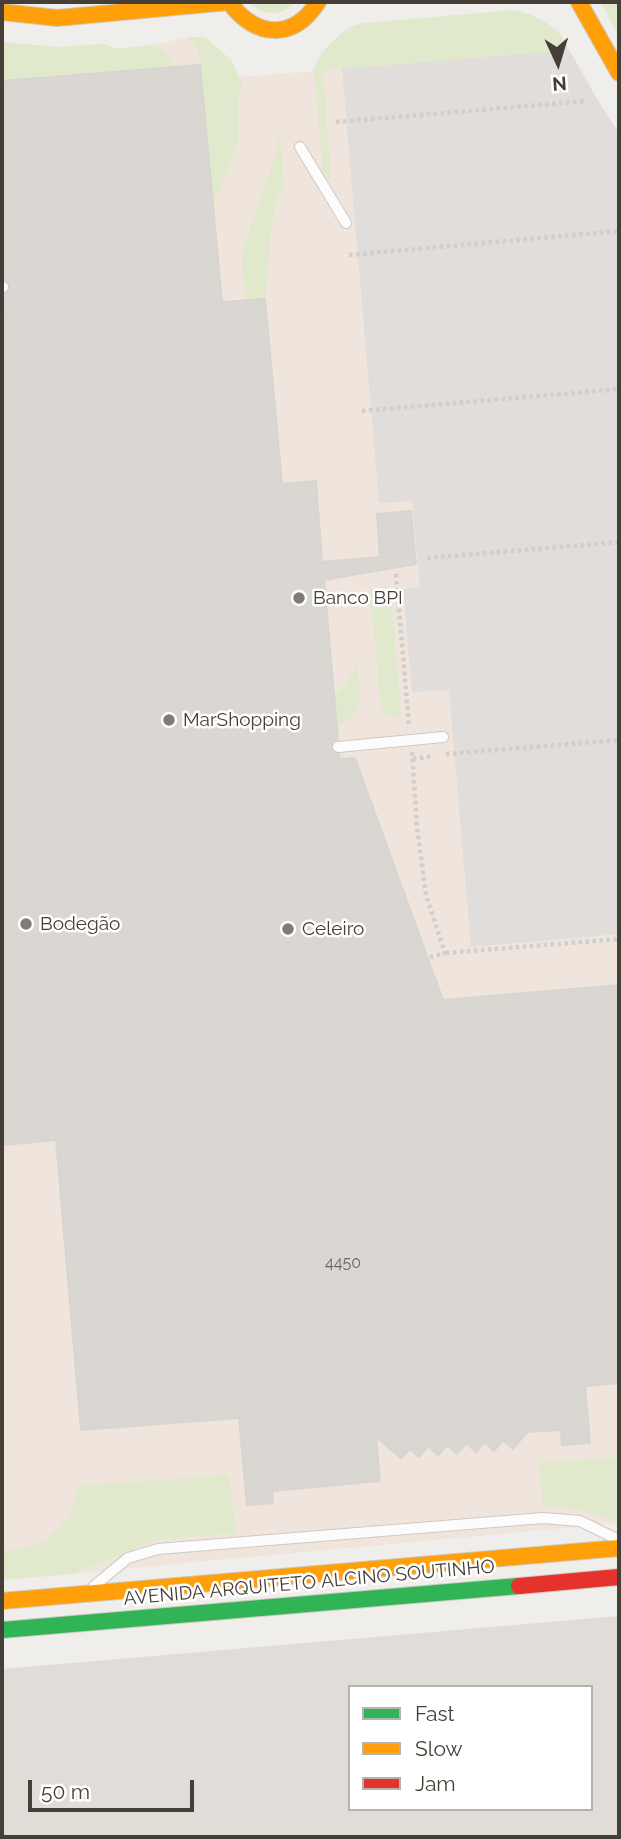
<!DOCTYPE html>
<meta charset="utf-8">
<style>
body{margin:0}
#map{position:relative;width:621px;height:1839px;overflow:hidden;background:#f0eeeb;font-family:Raleway,sans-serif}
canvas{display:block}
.frame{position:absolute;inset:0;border:4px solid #463f37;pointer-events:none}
.legend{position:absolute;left:348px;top:1685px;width:245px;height:126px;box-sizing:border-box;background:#fff;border:2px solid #b5b2af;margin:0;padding:9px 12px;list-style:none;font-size:21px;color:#463f37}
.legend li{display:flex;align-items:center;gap:14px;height:35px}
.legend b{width:35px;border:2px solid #b5b2af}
.north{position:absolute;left:523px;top:28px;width:70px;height:70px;-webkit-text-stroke:5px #fff;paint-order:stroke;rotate:176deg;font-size:19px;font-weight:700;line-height:28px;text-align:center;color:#463f37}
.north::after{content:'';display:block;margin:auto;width:24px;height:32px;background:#463f37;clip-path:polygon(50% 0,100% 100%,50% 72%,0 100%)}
.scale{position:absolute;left:28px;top:1780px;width:166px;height:32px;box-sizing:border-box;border:4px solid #463f37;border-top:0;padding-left:9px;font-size:21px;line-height:24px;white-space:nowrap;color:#463f37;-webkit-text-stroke:5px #fff;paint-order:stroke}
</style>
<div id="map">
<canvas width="621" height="1839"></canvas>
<div class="frame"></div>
<ul class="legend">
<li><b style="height:9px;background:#30b455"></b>Fast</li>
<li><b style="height:9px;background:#ff9f0a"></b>Slow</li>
<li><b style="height:9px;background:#e5322d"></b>Jam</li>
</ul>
<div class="north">N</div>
<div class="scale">50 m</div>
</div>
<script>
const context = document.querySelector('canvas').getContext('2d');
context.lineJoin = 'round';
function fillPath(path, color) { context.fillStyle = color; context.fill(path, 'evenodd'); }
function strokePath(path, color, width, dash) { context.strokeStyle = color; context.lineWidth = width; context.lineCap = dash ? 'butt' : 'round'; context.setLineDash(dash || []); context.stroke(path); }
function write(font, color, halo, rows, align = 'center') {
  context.font = font + ' Raleway,sans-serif'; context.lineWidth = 5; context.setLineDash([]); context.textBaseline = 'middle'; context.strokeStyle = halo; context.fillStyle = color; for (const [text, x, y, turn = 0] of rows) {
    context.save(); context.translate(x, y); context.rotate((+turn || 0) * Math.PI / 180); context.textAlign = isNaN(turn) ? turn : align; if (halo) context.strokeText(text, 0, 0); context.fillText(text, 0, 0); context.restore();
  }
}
const commercial = new Path2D(`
 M514,10L531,15L559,31L601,106L619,133V1523L2,1580V42L57,47L104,44L118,49L153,45L188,37H205L232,61L239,77L313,71L315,63L341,33L353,25Z`);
const industrial = new Path2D(`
 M619,1616V1837H2V1669ZM350,1687H591V1809H350Z`);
const green = new Path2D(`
 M250,2H295C282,17 263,17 250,2Z
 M601,2H619V38Z
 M514,10C541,17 556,24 569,50L323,71L331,181L323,170L314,71C316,52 345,27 364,23Z
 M188,37H205L232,61L243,87C232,109 241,116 238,137C234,160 221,184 213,206L198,50Z
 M2,42L57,47L104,44L118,49L153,45L166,52L174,67L2,81Z
 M279,133L284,186L277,199L271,230L265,299L246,301L242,263L245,243L276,155Z
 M370,590L383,596L391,595L401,716L390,717L384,714L381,708Z
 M356,658C358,687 370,713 337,725L334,694C348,686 353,674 356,658Z
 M619,1457V1521C595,1514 569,1505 543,1506L539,1463Z
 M229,1475L236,1533L155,1540L73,1574L2,1580V1550C42,1551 74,1527 78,1486Z`);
const parking = new Path2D(`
 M569,50L601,106L619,133V934L471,947L449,690L412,692L403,589L420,587L412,501L379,503L342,69Z`);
const building = new Path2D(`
 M200,65L222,302L265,299L282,484L316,481L322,562L380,557L377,514L411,511L416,564L324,580L338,740L333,741L331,747L332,752L339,754V759L355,758L443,1000L619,985V1383L585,1386L590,1443L562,1445L561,1430L527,1432L513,1449L503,1440L494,1451L485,1442L476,1452L466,1443L457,1454L447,1445L438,1455L428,1446L419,1457L410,1449L401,1458L376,1437L380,1481L272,1491L273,1503L247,1505L239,1418L81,1430L56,1140L2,1145V321H5L3,294L10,288L9,283L2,280V81Z`);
const path = new Path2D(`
 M336,122L587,101
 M349,255L619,231
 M362,411L619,389
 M427,558L619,542
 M396,574L409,726
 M412,752L417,827L426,895L445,953L427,958
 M446,754L619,740
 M413,759L434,756
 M446,953L619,939`);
const lane = new Path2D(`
 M300,147L346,223
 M2,287H3
 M338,747L443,737
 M94,1586L128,1558L158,1549L543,1518L580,1521L619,1540`);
const fast = new Path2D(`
 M2,1630L519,1586`);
const slow = new Path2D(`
 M229,2C256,38 293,41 318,2
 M579,2L619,73
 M2,12L57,18L229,2
 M2,1601L619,1548`);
const jam = new Path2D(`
 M519,1586L619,1577`);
const markers = [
 [299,598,7,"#827c76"],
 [169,720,7,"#827c76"],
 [26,924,7,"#827c76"],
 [288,929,7,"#827c76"]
];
const numberNames = [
 ["4450",343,1263]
];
const poiNames = [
 ["Banco BPI",313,598],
 ["MarShopping",183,720],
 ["Bodegão",40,924],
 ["Celeiro",302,929]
];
const streetNames = [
 ["AVENIDA ARQUITETO ALCINO SOUTINHO",309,1583,-5]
];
fillPath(commercial, '#efe5dc');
fillPath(industrial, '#e0ddd9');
fillPath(green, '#e0e9cc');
fillPath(parking, '#e0dddb');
fillPath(building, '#dad7d3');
strokePath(building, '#d8d5d1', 2);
strokePath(lane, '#cdcac7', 12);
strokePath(fast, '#cecac2', 18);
strokePath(slow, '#cecac2', 18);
strokePath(jam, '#cecac2', 18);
strokePath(path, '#d1cecb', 4.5, [3.5, 3.5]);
strokePath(lane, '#fdfcfc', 10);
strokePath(fast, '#30b455', 16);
strokePath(slow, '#ff9f0a', 16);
strokePath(jam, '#e5322d', 16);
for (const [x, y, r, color] of markers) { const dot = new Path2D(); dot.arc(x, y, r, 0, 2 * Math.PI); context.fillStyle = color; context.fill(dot); strokePath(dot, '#fff', 2.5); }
write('16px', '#6c665f', null, numberNames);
write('19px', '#463f37', '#fff', poiNames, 'left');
write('19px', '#463f37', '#fff', streetNames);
</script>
